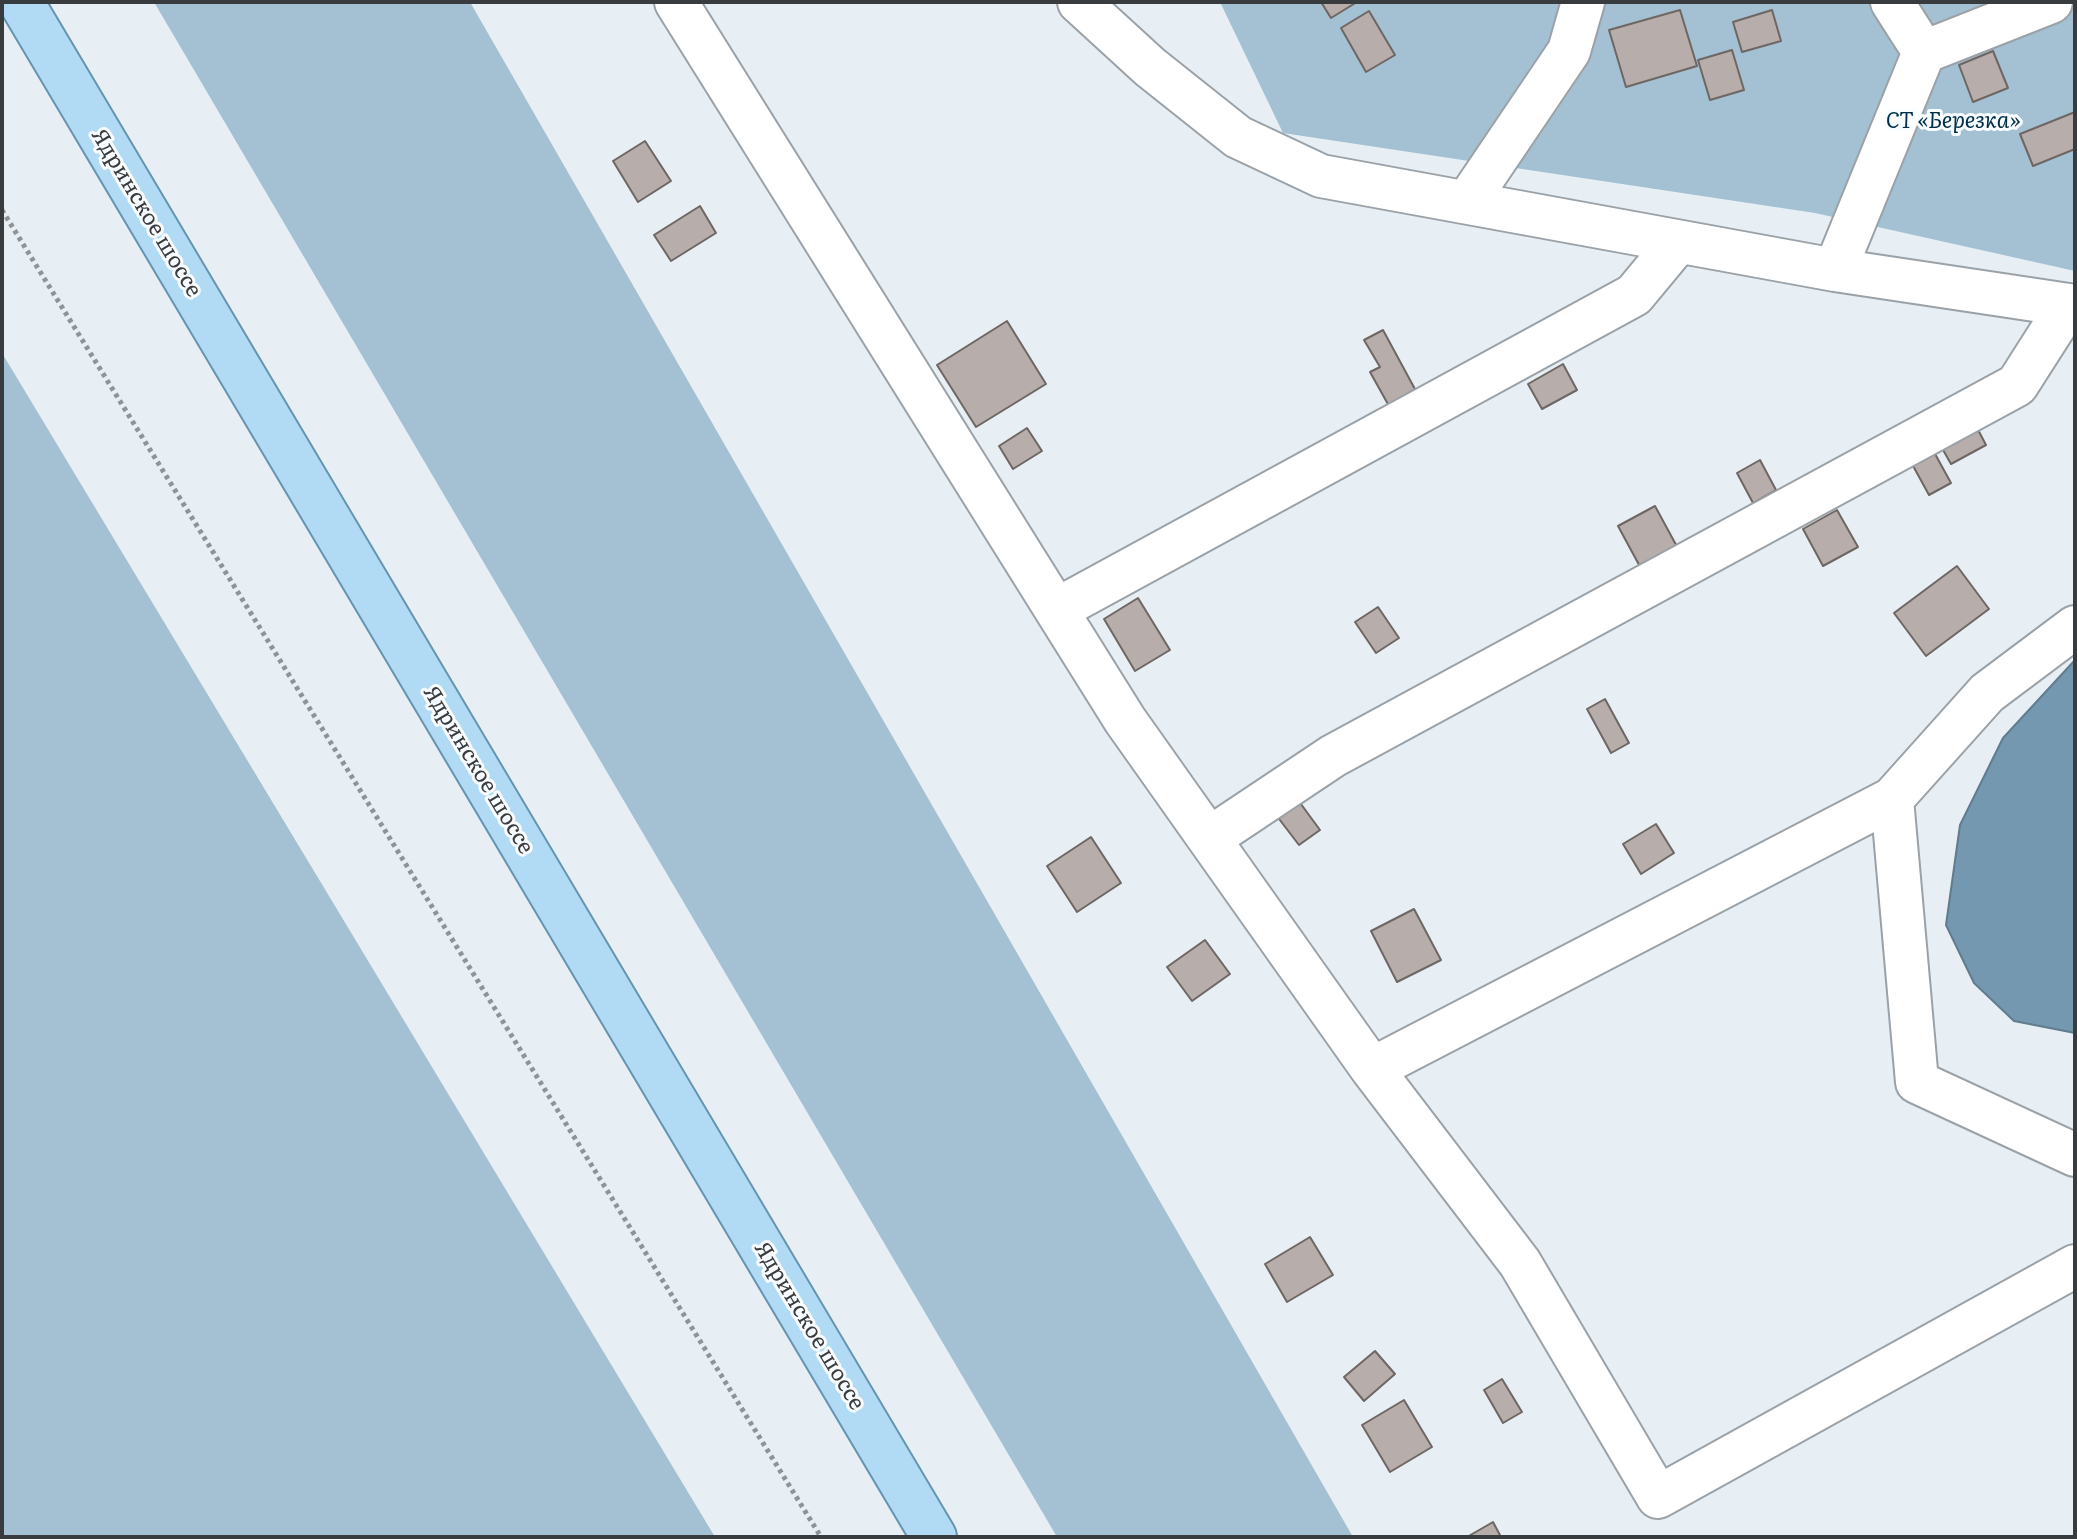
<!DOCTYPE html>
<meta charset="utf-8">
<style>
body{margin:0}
#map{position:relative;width:2077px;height:1539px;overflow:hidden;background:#e7eff5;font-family:Literata,serif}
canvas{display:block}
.frame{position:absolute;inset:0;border:4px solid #383c3e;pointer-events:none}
</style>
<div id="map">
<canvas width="2077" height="1539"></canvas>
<div class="frame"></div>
</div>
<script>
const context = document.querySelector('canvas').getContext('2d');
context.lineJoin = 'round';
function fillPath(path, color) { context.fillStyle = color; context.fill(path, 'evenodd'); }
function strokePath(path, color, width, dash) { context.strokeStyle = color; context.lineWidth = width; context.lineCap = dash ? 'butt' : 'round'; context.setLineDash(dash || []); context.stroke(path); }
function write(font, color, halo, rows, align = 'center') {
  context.font = font + ' Literata,serif'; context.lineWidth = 6; context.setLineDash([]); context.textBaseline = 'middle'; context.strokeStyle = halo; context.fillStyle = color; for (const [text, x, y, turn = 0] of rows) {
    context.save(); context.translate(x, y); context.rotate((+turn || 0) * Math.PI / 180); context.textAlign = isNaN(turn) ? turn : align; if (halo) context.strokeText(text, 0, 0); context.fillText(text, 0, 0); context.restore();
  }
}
const green = new Path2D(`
 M154,2H470L1353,1537H1057Z
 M1220,2H2075V271L1815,213L1283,133Z
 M2,353L715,1537H2Z`);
const water = new Path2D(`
 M2075,660V1033L2014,1021L1974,983L1946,925L1960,825L2003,738Z`);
const building = new Path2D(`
 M1321,2H1357L1331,18Z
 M1680,10L1697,66L1626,87L1609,30Z
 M1772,10L1781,41L1742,52L1733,22Z
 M1369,11L1395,55L1366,72L1341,28Z
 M1732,50L1744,90L1710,100L1698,60Z
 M1993,51L2008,88L1973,102L1959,65Z
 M2075,112V149L2033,166L2020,134Z
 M645,141L671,181L638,202L613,161Z
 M700,206L716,233L671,261L654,235Z
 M1007,321L1046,384L976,427L937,365Z
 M1383,330L1416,391L1389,406L1370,372L1380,367L1364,340Z
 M1563,364L1577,390L1542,409L1528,384Z
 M1974,422L1986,445L1951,464L1938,441Z
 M1027,428L1042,451L1013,469L999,446Z
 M1934,452L1951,483L1929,495L1912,464Z
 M1760,460L1776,490L1753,503L1737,473Z
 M1655,506L1681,554L1644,574L1618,526Z
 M1837,510L1858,547L1823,566L1803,529Z
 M1957,566L1989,609L1926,656L1894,613Z
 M1138,598L1170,650L1135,671L1104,619Z
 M1378,607L1399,638L1376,653L1355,622Z
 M1605,699L1629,743L1611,753L1587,709Z
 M1298,800L1320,830L1299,845L1276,815Z
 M1656,824L1674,853L1641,874L1623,844Z
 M1091,837L1121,883L1077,912L1047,866Z
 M1414,909L1441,960L1397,982L1371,931Z
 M1205,940L1230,974L1192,1001L1167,967Z
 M1310,1237L1333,1275L1287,1302L1265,1264Z
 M1375,1351L1395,1374L1364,1401L1344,1377Z
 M1502,1379L1522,1412L1503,1423L1484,1390Z
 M1404,1400L1432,1447L1390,1472L1362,1425Z
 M1493,1522L1501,1537H1467Z`);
const path = new Path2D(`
 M2,210L821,1537`);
const minor = new Path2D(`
 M676,2L1125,720L1372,1069L1520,1263L1658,1497L2075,1266
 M1079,2L1150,67L1238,137L1321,176L1835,270L2075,306
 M1892,2L1924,52L2051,2
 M1467,202L1569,51L1583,2
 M1835,270L1924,52
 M1056,610L1634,295L1678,242
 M1892,799L1917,1082L2075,1155
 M1210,838L1333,756L2017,385L2068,305
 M1372,1069L1892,799L1987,693L2075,627`);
const major = new Path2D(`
 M21,2L934,1537`);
const parkNames = [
 ["СТ «Березка»",1953,122]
];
const streetNames = [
 ["Ядринское шоссе",146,213,59],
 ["Ядринское шоссе",478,770,59],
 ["Ядринское шоссе",809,1326,59]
];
fillPath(green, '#a4c0d3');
fillPath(water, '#7398af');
strokePath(water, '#617c8d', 2);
fillPath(building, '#b7adab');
strokePath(building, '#6e6663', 2);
strokePath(minor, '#9aa2a8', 46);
strokePath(major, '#6594b0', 48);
strokePath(path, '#8d9397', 5, [4, 4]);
strokePath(minor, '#fff', 42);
strokePath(major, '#b1dbf5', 44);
write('italic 22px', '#003049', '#f8fcfe', parkNames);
write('22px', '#383c3e', '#f8fcfe', streetNames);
</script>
